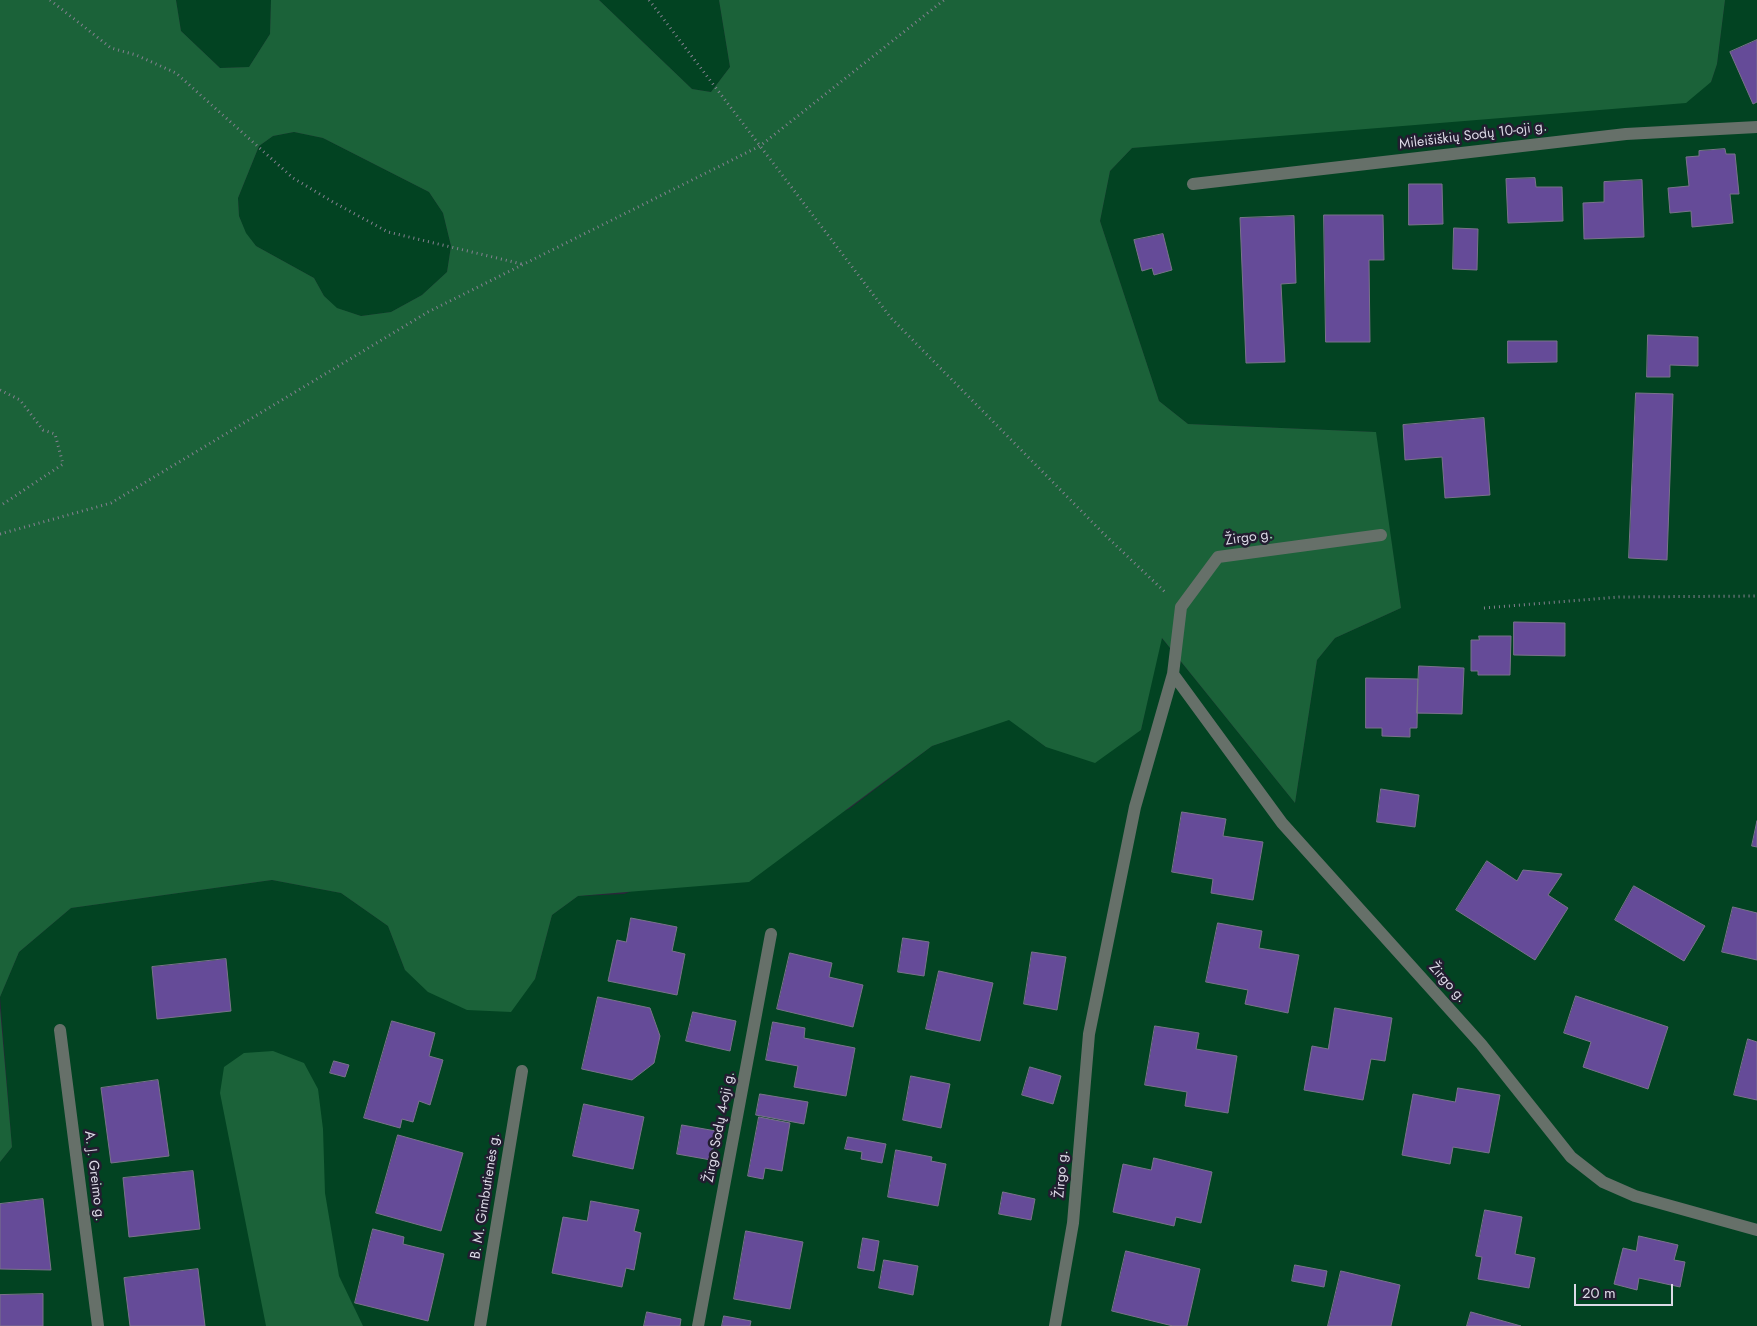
<!DOCTYPE html>
<meta charset="utf-8">
<style>
body{margin:0}
#map{position:relative;width:1757px;height:1326px;overflow:hidden;background:#2c263a;font-family:Jost,sans-serif}
canvas{display:block}
.scale{position:absolute;left:1574px;top:1284px;width:99px;height:22px;box-sizing:border-box;border:2px solid #dcd9e6;border-top:0;padding-left:6px;font-size:15px;line-height:18px;white-space:nowrap;color:#dcd9e6;-webkit-text-stroke:4px #221d30;paint-order:stroke}
</style>
<div id="map">
<canvas width="1757" height="1326"></canvas>
<div class="scale">20 m</div>
</div>
<script>
const context = document.querySelector('canvas').getContext('2d');
context.lineJoin = 'round';
function fillPath(path, color) { context.fillStyle = color; context.fill(path, 'evenodd'); }
function strokePath(path, color, width, dash) { context.strokeStyle = color; context.lineWidth = width; context.lineCap = dash ? 'butt' : 'round'; context.setLineDash(dash || []); context.stroke(path); }
function write(font, color, halo, rows, align = 'center') {
  context.font = font + ' Jost,sans-serif'; context.lineWidth = 5; context.setLineDash([]); context.textBaseline = 'middle'; context.strokeStyle = halo; context.fillStyle = color; for (const [text, x, y, turn = 0] of rows) {
    context.save(); context.translate(x, y); context.rotate((+turn || 0) * Math.PI / 180); context.textAlign = isNaN(turn) ? turn : align; if (halo) context.strokeText(text, 0, 0); context.fillText(text, 0, 0); context.restore();
  }
}
const green = new Path2D(`
 M176,0H271L270,34L249,67L220,68L181,31Z
 M599,0H719L730,67L711,92L692,89Z
 M1725,0H1757V1326H0V1162L12,1147L0,997L19,952L71,908L272,880L341,893L388,926L405,970L535,979L552,915L578,896L624,894L849,809L932,746L1009,719L1046,747L1141,730L1161,637L1295,803L1317,660L1335,638L1401,608L1375,432L1188,424L1159,401L1100,221L1110,171L1132,148L1711,82L1717,64Z
 M294,132L323,138L429,192L443,213L451,246L447,272L422,295L391,312L361,316L336,308L324,296L314,278L256,246L246,234L239,216L238,198L259,146L273,136Z`);
const forest = new Path2D(`
 M0,0H176L181,31L220,68L249,67L270,34L271,0H599L692,89L711,92L730,67L719,0H1725L1717,64L1711,82L1686,103L1132,148L1110,171L1100,221L1159,401L1188,424L1376,432L1401,608L1335,638L1317,660L1295,803L1162,638L1141,730L1095,763L1046,747L1009,720L932,746L749,882L578,896L552,915L535,979L511,1012L467,1010L428,992L405,970L388,926L341,893L272,880L71,908L19,952L0,997ZM294,132L323,138L429,192L443,213L451,246L447,272L422,295L391,312L361,316L337,308L324,296L314,278L256,246L246,233L239,216L238,198L259,146L273,136Z
 M0,1008L12,1147L0,1162Z
 M273,1051L304,1063L318,1089L323,1129L325,1193L339,1276L363,1326H266L220,1093L224,1067L244,1053Z`);
const building = new Path2D(`
 M1757,40V102L1753,104L1730,52Z
 M1725,149L1726,154H1735L1739,194H1730L1733,223L1692,227L1691,211L1670,213L1668,188L1689,186L1686,157L1699,156V151Z
 M1535,178L1536,187H1562L1563,221L1508,223L1506,179Z
 M1642,180L1644,237L1584,239L1583,203L1604,202V182Z
 M1409,184H1442L1443,224L1409,225Z
 M1324,215H1383L1384,260H1369L1370,342H1326Z
 M1294,216L1296,283L1281,284L1285,362L1246,363L1240,218Z
 M1454,228L1478,229L1477,270L1453,269Z
 M1163,234L1172,270L1154,275L1152,268L1142,271L1134,240Z
 M1648,335L1698,337V366L1670,365V377H1647Z
 M1508,341H1557V362L1508,363Z
 M1636,393L1673,394L1667,560L1629,558Z
 M1484,418L1490,495L1445,498L1442,457L1405,460L1403,425Z
 M1514,622L1565,623V656L1514,655Z
 M1479,636H1511L1510,675H1478V671H1471V640H1479Z
 M1419,666L1464,668L1462,714L1417,713Z
 M1366,678L1418,679L1417,728H1410V737L1382,736V728H1366Z
 M1381,789L1419,795L1415,827L1377,822Z
 M1182,812L1226,819L1223,836L1263,842L1253,900L1211,893L1213,879L1172,872Z
 M1757,821V847L1752,846Z
 M1487,861L1517,881L1523,870L1562,874L1548,895L1568,908L1535,960L1456,910Z
 M1634,886L1705,926L1684,961L1615,920Z
 M1733,907L1757,913V960L1722,952Z
 M631,918L677,927L672,951L685,954L677,995L608,981L617,940L626,942Z
 M1218,923L1262,931L1259,948L1299,955L1288,1013L1245,1004L1248,990L1206,982Z
 M903,938L929,942L924,976L898,972Z
 M1032,952L1066,957L1057,1010L1024,1004Z
 M790,953L832,963L829,977L863,985L853,1027L777,1009Z
 M226,959L231,1011L157,1019L152,967Z
 M939,971L993,983L980,1041L926,1029Z
 M1576,996L1668,1027L1648,1089L1583,1067L1591,1042L1564,1033Z
 M598,997L650,1008L660,1036L654,1063L632,1080L582,1069Z
 M1335,1008L1392,1018L1385,1061L1371,1059L1363,1100L1304,1090L1312,1046L1328,1049Z
 M693,1012L736,1021L730,1051L686,1041Z
 M392,1021L435,1033L429,1056L443,1060L430,1105L419,1101L413,1122L402,1119L400,1128L364,1118Z
 M773,1022L805,1028L804,1038L855,1048L846,1096L794,1087L798,1066L766,1060Z
 M1155,1026L1199,1033L1196,1049L1237,1056L1228,1113L1185,1106L1187,1092L1145,1085Z
 M1748,1039L1757,1042V1100L1734,1095Z
 M334,1061L349,1065L345,1077L330,1073Z
 M1030,1067L1061,1076L1053,1104L1022,1095Z
 M911,1076L950,1084L941,1128L903,1120Z
 M158,1080L169,1156L111,1163L101,1088Z
 M1458,1088L1500,1095L1489,1153L1453,1147L1450,1164L1402,1155L1413,1094L1455,1102Z
 M760,1094L808,1102L804,1124L756,1115Z
 M584,1104L644,1117L633,1169L573,1156Z
 M759,1117L790,1123L782,1171L765,1168L763,1179L748,1176Z
 M682,1125L716,1131L711,1160L677,1154Z
 M398,1135L463,1153L441,1231L376,1213Z
 M848,1137L886,1144L882,1163L861,1159L862,1152L845,1149Z
 M896,1150L932,1157L931,1161L946,1164L938,1206L888,1197Z
 M1154,1158L1212,1172L1201,1223L1176,1217L1174,1226L1113,1212L1123,1164L1151,1170Z
 M193,1171L200,1229L129,1237L123,1178Z
 M1003,1192L1035,1199L1031,1220L999,1214Z
 M43,1199L51,1270L0,1269V1204Z
 M591,1201L639,1210L634,1231L641,1233L634,1270L626,1268L622,1287L552,1273L563,1217L587,1221Z
 M1485,1210L1522,1217L1515,1254L1535,1258L1529,1288L1478,1279L1482,1257L1476,1256Z
 M373,1229L404,1237L403,1244L444,1254L428,1321L355,1303Z
 M746,1231L803,1242L790,1309L734,1299Z
 M1639,1236L1678,1245L1674,1260L1685,1262L1680,1287L1639,1278L1637,1290L1614,1284L1623,1248L1636,1251Z
 M863,1238L879,1241L874,1271L858,1268Z
 M1126,1251L1200,1269L1187,1326H1173L1112,1311Z
 M884,1260L918,1266L913,1295L879,1288Z
 M1295,1265L1327,1271L1324,1287L1292,1281Z
 M198,1269L205,1326H130L124,1278Z
 M1341,1271L1400,1285L1391,1326H1328Z
 M43,1294V1326H0V1295Z
 M647,1312L681,1319L680,1326H644Z
 M1471,1312L1521,1326H1467Z
 M724,1316L751,1321L750,1326H722Z`);
const path = new Path2D(`
 M50,0L111,48L136,55L176,73L293,178L333,202L388,232L522,264
 M649,0L891,318L1105,535L1165,592
 M0,390L20,400L43,430L55,434L63,464L0,506
 M0,534L111,503L428,312L760,146L944,0
 M1484,608L1619,597L1757,596`);
const minor = new Path2D(`
 M1193,184L1626,134L1757,127
 M1173,674L1282,823L1481,1044L1571,1157L1603,1182L1635,1196L1757,1230
 M60,1030L98,1326
 M480,1326L522,1071
 M698,1326L771,934
 M1055,1326L1073,1223L1089,1034L1135,807L1173,674L1181,607L1218,557L1381,535`);
const streetNames = [
 ["Mileišiškių Sodų 10-oji g.",1473,136,-7],
 ["Žirgo g.",1249,538,-8],
 ["Žirgo g.",1447,983,48],
 ["Žirgo Sodų 4-oji g.",720,1127,-79],
 ["Žirgo g.",1062,1174,-85],
 ["A. J. Greimo g.",94,1176,83],
 ["B. M. Gimbutienės g.",486,1196,-81]
];
fillPath(green, '#024322');
fillPath(forest, '#1b6239');
fillPath(building, '#654b98');
strokePath(building, '#79738a', 1);
strokePath(path, '#858191', 3, [1, 4]);
strokePath(minor, '#667069', 12);
write('14px', '#dcd9e6', '#221d30', streetNames);
</script>
